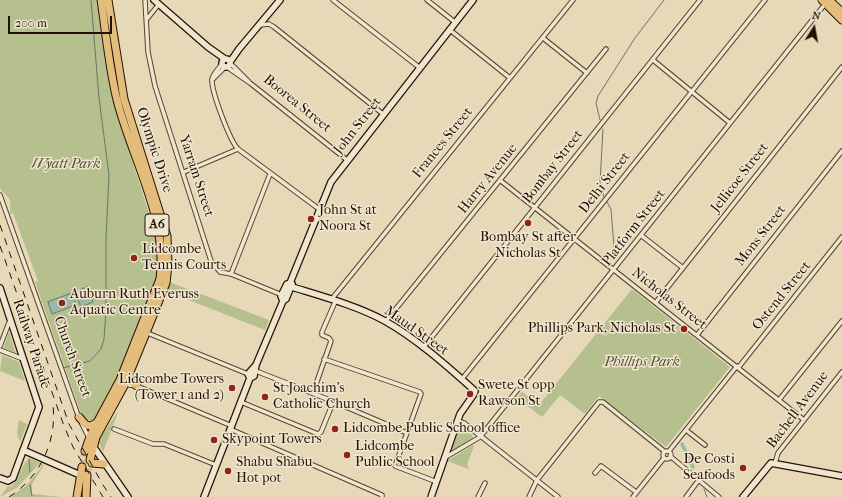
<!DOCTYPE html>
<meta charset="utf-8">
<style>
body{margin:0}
#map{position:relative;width:842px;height:497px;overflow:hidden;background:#e7d8b7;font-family:"IM FELL French Canon",serif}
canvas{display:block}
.north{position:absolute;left:794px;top:8px;width:40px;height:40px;-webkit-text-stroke:3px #efe6d0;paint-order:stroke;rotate:11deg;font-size:11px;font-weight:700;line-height:16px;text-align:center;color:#261203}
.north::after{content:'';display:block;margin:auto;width:14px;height:18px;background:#261203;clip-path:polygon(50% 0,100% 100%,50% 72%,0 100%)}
.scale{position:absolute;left:8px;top:16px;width:104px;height:18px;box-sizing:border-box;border:2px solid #261203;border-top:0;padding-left:5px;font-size:12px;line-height:14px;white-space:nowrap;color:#261203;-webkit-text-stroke:3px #efe6d0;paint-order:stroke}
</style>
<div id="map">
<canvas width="842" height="497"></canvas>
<div class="north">N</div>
<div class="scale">200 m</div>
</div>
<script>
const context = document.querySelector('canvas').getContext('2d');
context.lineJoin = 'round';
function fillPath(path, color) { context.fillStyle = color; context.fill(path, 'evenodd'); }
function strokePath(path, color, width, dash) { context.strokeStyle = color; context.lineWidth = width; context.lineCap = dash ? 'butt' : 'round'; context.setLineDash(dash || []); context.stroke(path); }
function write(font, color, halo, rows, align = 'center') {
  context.font = font + ' "IM FELL French Canon",serif'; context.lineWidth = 3; context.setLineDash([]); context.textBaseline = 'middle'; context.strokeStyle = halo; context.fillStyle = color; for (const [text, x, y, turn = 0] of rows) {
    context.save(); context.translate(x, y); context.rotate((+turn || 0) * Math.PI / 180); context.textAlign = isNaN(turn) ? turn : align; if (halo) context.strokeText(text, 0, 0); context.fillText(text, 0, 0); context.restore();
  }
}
const green = new Path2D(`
 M0,0H96L114,103L154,229C158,247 158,262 156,280C145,307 111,407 92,421L85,418L81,413L35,282L38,281L13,213L10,214C10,207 12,200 6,195C3,192 2,192 0,188Z
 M169,282L269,320L265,330L166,291Z
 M632,289L730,367L666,447L599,396L585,414L560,395L542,417L517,398L522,392L539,405Z
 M9,332L16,353L3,348Z
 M2,355L19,362L25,381L0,371Z
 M119,410L103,452L98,441Z
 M19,420L27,424L20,442L17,433Z
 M459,428C464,427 473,433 473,438L452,451L450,449Z
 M473,445L474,446L467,464L469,469L447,461Z
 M30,458L44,465L32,484V494L61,497H10L27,485L42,466L39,464L18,487L0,497L8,486L11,487C20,479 20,465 30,458Z`);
const water = new Path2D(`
 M88,287L93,302L81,307L75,292Z
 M73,293L76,305L52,314L48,302Z`);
const stream = new Path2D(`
 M600,120L596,103L598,96L635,38L664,0
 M603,129L600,183L604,197
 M607,202L611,209L615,260
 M63,368L90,361L101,349L104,339L106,310V238L109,175L99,98L91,0
 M29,459L30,472
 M30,485L32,496
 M704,489L707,497`);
const canal = new Path2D(`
 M682,444L693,467`);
const highwayTunnel = new Path2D(`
 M82,467L85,451
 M87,475L90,460`);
const street = new Path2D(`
 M145,0L148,52L155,86L211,261L220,272L231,274L282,295
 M333,0L420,68
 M427,0L456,23
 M147,19L159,4
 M260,25L269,24L274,27L383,114
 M450,30L510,78
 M543,38L587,73
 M653,60L730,123
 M230,63L249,82
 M222,64C219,68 213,74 212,79C211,91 230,141 238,149
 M227,67L250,83L347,160
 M212,80L225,67
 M184,172L238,149L319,209
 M501,181L804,420
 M0,195L79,418
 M642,236L683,268
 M231,274L270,174
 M331,300L573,0
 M656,302L842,67
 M386,321L606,49
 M145,332L248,374
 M697,335L842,151
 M0,346L10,320
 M423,348L700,0
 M0,350L23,359
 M324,359L420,392L421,394L395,466L437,482
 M738,368L842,237
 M256,371L327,399L332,405
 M462,379L765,0
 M129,385L137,386L232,426
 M313,393L331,341L329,338L322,335V332L335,302
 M779,400L842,321
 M241,402L318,434L321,432L332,405
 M332,405L339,404L407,433
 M457,421L464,423L558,497
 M82,424L89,438
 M114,429L153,444H164L216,465
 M230,429L382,495V497
 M686,430L705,445
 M663 455a4 4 0 1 1 8 0a4 4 0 1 1-8 0Z
 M669,451L737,366
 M670,456L719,497
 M446,457L480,437L825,4
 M775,463L778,453L842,372
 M595,473L601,466L636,492
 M478,497L485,483
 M529,497L537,480L599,402H603L664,451
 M633,497L664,458
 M686,497L698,481`);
const secondary = new Path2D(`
 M154,0L208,47L225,59
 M222 63a4 4 0 1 1 8 0a4 4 0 1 1-8 0Z
 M230,62L239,49L280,0
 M292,287C321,296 358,306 385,321C417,339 447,366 475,391L474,394L460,414L431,497
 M0,288L39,407L13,478L8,481L0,478
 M283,301L281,296L287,284L290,283L331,182L473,0
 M250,378L248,374L256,365L283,301L286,299L292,284
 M250,378L254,376L256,365
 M93,446L128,497
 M23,450L80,475
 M204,497L250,378
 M743,497L771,463L842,476`);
const highway = new Path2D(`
 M822,0L842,20
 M829,0L842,12
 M130,374V380L137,386
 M79,417L86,425L91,426L96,423
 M85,451L91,434L120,380L160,279C168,217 132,159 117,100C109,67 106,33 101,0
 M90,460L96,437L125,384L146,333L166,283L168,265L167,236L124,99L108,0
 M92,463L104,464
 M77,497L82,467
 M86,497L87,475`);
const rail = new Path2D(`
 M0,225L69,424L103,485L111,497
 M0,246L64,426L73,447L103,497
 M9,497C40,477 57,442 53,405`);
const markers = [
 [311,219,4,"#8f2418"],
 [528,223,4,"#8f2418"],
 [134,258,4,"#8f2418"],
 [62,303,4,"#8f2418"],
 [684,329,4,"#8f2418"],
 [232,388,4,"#8f2418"],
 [470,394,4,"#8f2418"],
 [265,397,4,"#8f2418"],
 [335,429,4,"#8f2418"],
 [214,440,4,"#8f2418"],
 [347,455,4,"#8f2418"],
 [743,468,4,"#8f2418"],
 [228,471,4,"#8f2418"]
];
const shields = [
 [157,225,24]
];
const shieldNames = [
 ["A6",157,225]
];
const streetNames = [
 ["Boorea Street",297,104,39],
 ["John Street",358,126,-52],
 ["Frances Street",443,143,-51],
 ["Olympic Drive",154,150,72],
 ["Bombay Street",553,167,-52],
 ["Yarram Street",196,176,72],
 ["Jellicoe Street",740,178,-52],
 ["Harry Avenue",488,179,-51],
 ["Delhi Street",605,183,-52],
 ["Platform Street",634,228,-52],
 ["Mons Street",761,236,-52],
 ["Ostend Street",782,296,-51],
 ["Nicholas Street",669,299,38],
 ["Maud Street",416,331,35],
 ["Railway Parade",31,344,72],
 ["Church Street",72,357,70],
 ["Bachell Avenue",798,410,-53]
];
const parkNames = [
 ["Wyatt Park",66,165],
 ["Phillips Park",642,363]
];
const poiNames = [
 ["John St at",319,211],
 ["Noora St",319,227],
 ["Bombay St after",528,238,"center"],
 ["Nicholas St",528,254,"center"],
 ["Lidcombe",142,250],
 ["Tennis Courts",142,266],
 ["Auburn Ruth Everuss",70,295],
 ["Aquatic Centre",70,311],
 ["Phillips Park, Nicholas St",676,329,"right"],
 ["Lidcombe Towers",224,380,"right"],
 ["(Tower 1 and 2)",224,396,"right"],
 ["Swete St opp",478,386],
 ["Rawson St",478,402],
 ["St Joachim’s",273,389],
 ["Catholic Church",273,405],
 ["Lidcombe Public School office",343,429],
 ["Skypoint Towers",222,440],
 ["Lidcombe",355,447],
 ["Public School",355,463],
 ["De Costi",735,460,"right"],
 ["Seafoods",735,476,"right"],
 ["Shabu Shabu",236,463],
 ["Hot pot",236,479]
];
fillPath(green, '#b6bf8e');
fillPath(water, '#98bba9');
strokePath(water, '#6a7767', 1);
strokePath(stream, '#6a7767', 1);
strokePath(canal, '#98bba9', 3.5);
strokePath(highwayTunnel, '#caba9c', 7, [7, 3.5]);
strokePath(street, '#564430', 5.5);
strokePath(secondary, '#261203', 8);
strokePath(highway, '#261203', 9);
strokePath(street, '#efe6d0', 3.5);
strokePath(secondary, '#efe6d0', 5.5);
strokePath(highway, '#e4bc7c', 7);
strokePath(rail, '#261203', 1, [7, 7]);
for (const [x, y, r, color] of markers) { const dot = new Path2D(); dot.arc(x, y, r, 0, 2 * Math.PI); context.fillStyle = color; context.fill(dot); strokePath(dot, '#efe6d0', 1.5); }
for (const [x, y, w] of shields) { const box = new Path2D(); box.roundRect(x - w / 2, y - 11, w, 22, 3); context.fillStyle = '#efe6d0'; context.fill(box); strokePath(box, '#261203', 1); }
write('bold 13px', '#261203', null, shieldNames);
write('14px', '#261203', '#efe6d0', streetNames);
write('italic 14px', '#584f34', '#efe6d0', parkNames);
write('14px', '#261203', '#efe6d0', poiNames, 'left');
</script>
